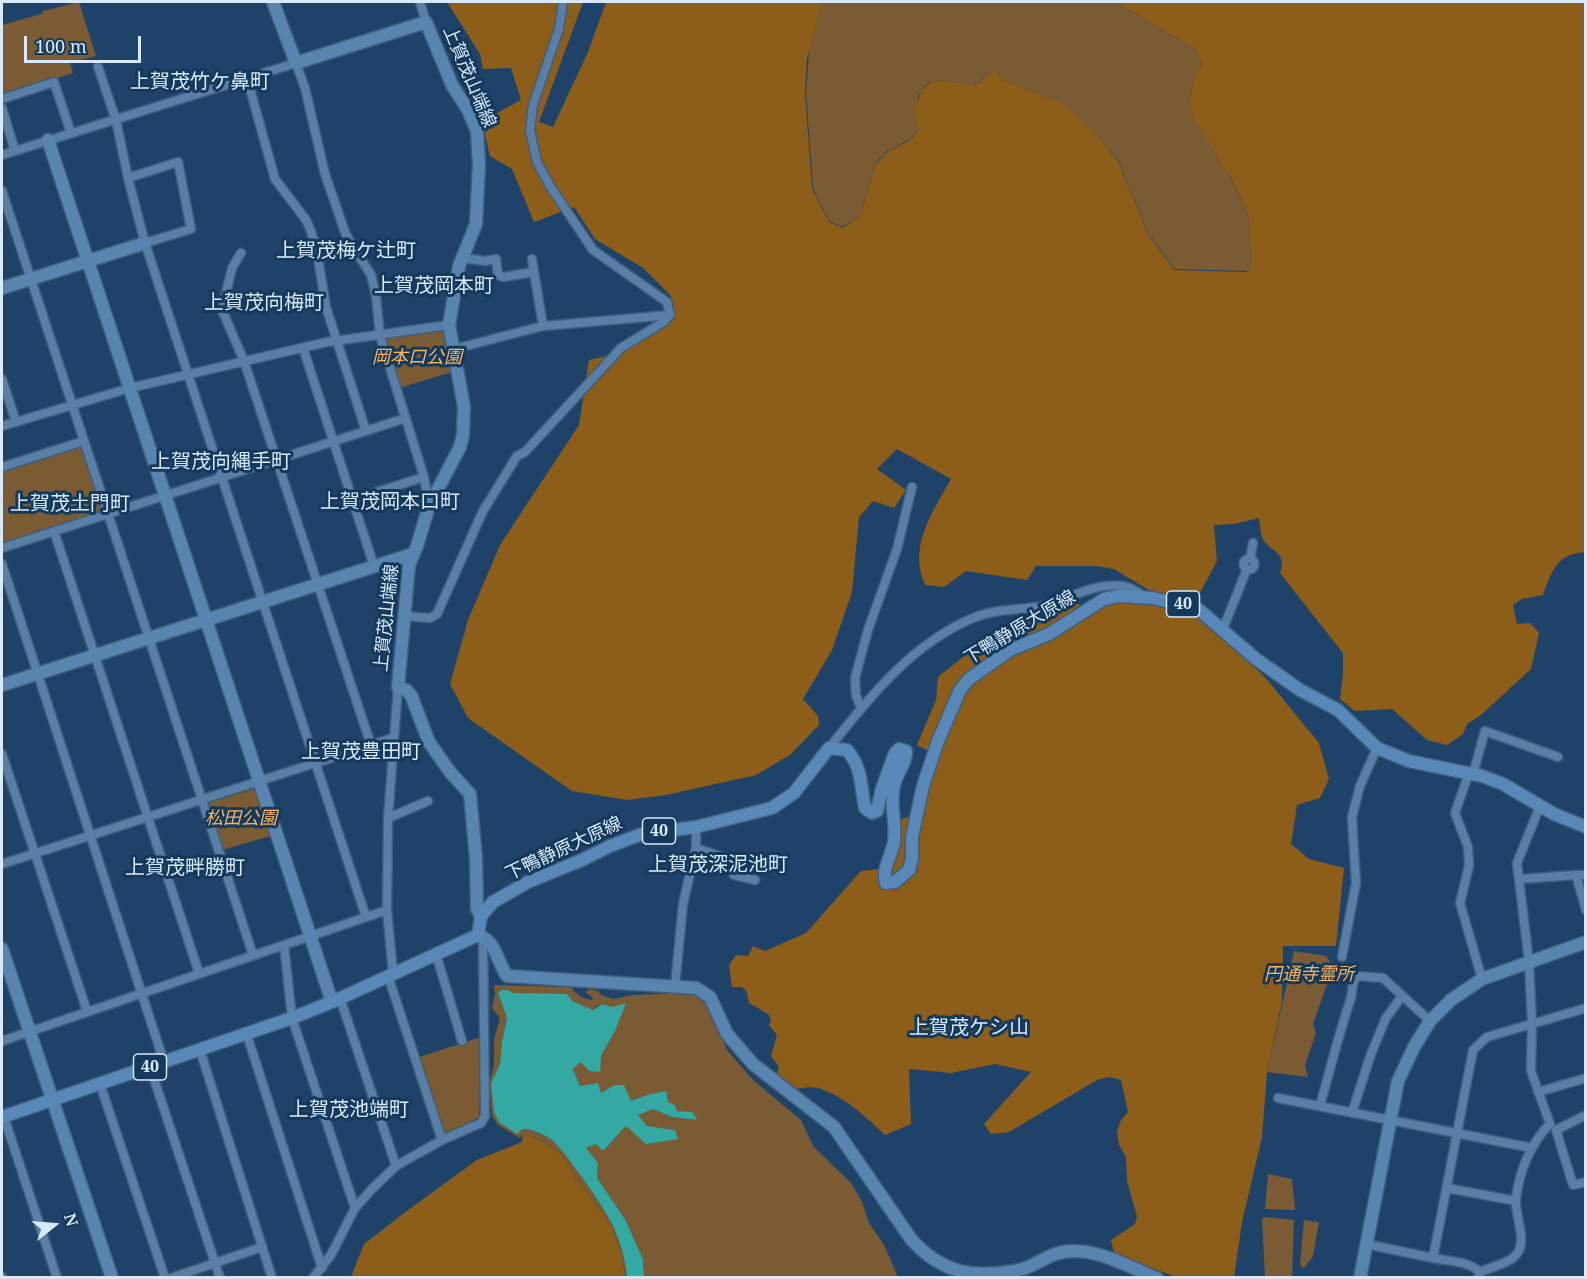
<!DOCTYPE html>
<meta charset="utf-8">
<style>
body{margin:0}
#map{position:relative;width:1587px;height:1279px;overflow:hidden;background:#1f4368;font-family:"Noto Serif",serif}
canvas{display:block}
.frame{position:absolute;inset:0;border:3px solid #d8e9fb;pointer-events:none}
.north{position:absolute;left:24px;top:1195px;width:60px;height:60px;-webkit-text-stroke:4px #14395c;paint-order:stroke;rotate:73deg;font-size:16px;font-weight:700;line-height:24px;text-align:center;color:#d8e9fb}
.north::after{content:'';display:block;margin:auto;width:21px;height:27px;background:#d8e9fb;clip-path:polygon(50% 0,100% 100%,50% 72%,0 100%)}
.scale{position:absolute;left:24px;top:36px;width:117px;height:27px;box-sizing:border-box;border:3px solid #d8e9fb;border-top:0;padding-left:8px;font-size:18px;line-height:21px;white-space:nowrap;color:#d8e9fb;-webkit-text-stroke:4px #14395c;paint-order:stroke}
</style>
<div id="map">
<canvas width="1587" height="1279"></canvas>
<div class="frame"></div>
<div class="north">N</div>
<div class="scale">100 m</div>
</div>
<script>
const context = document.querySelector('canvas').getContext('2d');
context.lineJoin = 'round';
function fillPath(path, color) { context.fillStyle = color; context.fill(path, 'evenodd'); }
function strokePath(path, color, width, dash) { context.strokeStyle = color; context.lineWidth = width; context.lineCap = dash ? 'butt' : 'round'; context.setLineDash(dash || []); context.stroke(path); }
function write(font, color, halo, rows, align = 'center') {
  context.font = font + ' "Noto Serif","Noto Sans JP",serif'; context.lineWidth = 6; context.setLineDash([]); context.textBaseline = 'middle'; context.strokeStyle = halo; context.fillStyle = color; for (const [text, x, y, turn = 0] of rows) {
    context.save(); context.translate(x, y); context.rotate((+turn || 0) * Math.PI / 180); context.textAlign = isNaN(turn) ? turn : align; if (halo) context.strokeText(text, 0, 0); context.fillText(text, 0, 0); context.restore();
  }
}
const green = new Path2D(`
 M79,2L96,56L70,63L73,73L4,96L2,95V25L41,14L43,11Z
 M813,2H1116L1195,49L1202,64L1194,77L1190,99L1245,206L1249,220L1251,268L1246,271L1174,269L1148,233L1118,160L1091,130L1063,105L1004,81L998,72H993L974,85L933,80C913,92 915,112 918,131L910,139L886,152L875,164L861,215L843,227L829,221L813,188L806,92Z
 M448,329L455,371L399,388L385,344L388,338Z
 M79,447L84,450L102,508L100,514L2,543V470Z
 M257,788L274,835L222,850L207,803Z
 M1294,951L1326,956L1336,970L1326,987L1313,1024L1316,1033L1305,1065L1308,1077L1267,1072Z
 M494,985L571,987C576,994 583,1000 593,1000L591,996L585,992L590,989L598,991L601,995L613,999L633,995L693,993L701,997L709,1006L727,1050L753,1080L801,1120L813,1146L851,1183L862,1202L869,1223L884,1245L898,1277H644L643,1259L625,1219L597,1178L598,1163L586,1148L596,1144L603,1151L626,1126L674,1130L647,1126L637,1115L653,1109L672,1117L697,1120L647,1095L631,1101L614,1085L601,1093L580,1086L573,1069L581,1062L601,1056L615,1031L612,1007L598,1005L593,1010L572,1001L513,993L508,990L498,993L507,1018L502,1041L500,1064L491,1083L493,1096L521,1129C530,1129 544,1134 552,1140C565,1150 605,1208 612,1224C620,1241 625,1258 627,1277H625L622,1256L612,1226L575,1177L560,1153L536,1138L523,1134L520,1138L498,1125L492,1115L489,1083L494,1065V1040L500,1018L492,1008L495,994Z
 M481,1037L479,1117L448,1134L442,1131L419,1057Z
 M1268,1174L1292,1179L1295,1210L1265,1209Z
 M1265,1217L1294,1220L1292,1277H1265L1262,1219Z
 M1304,1220L1319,1222L1313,1256L1304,1268L1300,1265Z`);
const forest = new Path2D(`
 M447,2H583L539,122L553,127L588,52L606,2H821L807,59L805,92L812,188L829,222L843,228L861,215L875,165L887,152L910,140L918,131L914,110L922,90L933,80L975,85L993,72H998L1004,81L1063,104L1091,129L1118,161L1148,234L1174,270L1246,272L1251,268L1249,220L1245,206L1231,178L1193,117L1190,99L1194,77L1202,64L1195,49L1116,2H1585V552C1556,554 1552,571 1543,595L1522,599L1513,605L1517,624L1530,623L1539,633L1531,669L1481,715L1467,724L1463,734L1447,745L1427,740L1392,709L1355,711L1340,699L1343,675V653L1280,573C1288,550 1269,553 1262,537C1260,532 1260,524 1259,518L1234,524L1214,525L1217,561L1202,589L1191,604H1172L1114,569L1096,566H1036L1027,580L966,571L944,587L925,585C908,546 932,513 951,479L897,449L877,469L906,490L894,508L873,501L859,517L852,592L832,650L803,699L818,716L819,725L790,755L756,775L666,795L627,800L572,791L468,718L450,684L468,620L500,545L579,425L589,360L625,352L673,319L671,296L643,268L595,239L574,207L534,222L512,169L490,156L482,121L521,100L511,68L483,69L480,54Z
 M1119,601H1138L1206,617L1213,630L1264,676L1319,743L1329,779L1320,798L1297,805L1291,844L1309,859L1344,868L1336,946H1283L1282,1001L1267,1072L1262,1137L1242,1222L1234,1277H1176L1114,1254L1111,1240L1135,1224L1137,1217L1127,1181L1126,1157L1119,1145L1117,1131L1121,1120L1128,1112L1121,1080L1109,1077L1097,1080L1009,1132L991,1134L984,1124L1031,1072L995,1064L951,1073L909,1069L911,1124L885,1135C867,1118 847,1099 824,1090C813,1085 802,1088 791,1090L776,1075L779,1067L771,1056L777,1035L769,1025L771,1020L768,1014L749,1003L746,990L741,987H732L729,965L736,955L748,956L753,946L765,951L806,933L861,871L880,869L902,819L923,811L938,756L917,745L936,700L938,677L983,641L1075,603L1096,610Z
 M523,1134L536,1138L560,1153L575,1177L612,1226L622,1256L625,1277H351L364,1244L408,1210L477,1160L522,1142Z`);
const water = new Path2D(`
 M502,990H508L513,993L567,994L572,1001L593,1010L602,1004L612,1007L626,1003L615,1031L601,1056L600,1072L589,1071L581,1062L573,1069L580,1086L598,1083L601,1093L614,1085H624L631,1101L647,1095L666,1091L668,1102L675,1105L677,1111L692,1112L697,1120L672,1117L653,1109L638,1115L647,1126L675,1130L678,1139L646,1144L626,1126L603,1151L596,1144L586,1148L598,1163L597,1178L625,1219L643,1259L644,1277H627C625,1258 620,1241 612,1224C605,1208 564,1150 552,1140C544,1134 531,1129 522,1129L517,1134L499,1122L494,1112L491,1083L500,1064L502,1041L507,1018L498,993Z`);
const street = new Path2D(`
 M420,2L426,22
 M98,67L116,120L128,178L145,243L366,917
 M247,78L275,179L306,220L311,231L317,252L326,307L366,431
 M2,99L54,82L71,133
 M2,108L15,151
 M2,155L296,63L305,88L325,174L346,235L371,275L376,296L380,336L424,477L429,506
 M128,178L178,162L191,229L145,243
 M2,191L253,955
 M241,253L232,268L222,310L244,361L371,745
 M463,258L485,261L496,259L498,275L503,277L534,272L543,326
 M532,259L534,272
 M303,348L374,566
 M454,349L543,326L670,315L667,302L593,250L550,186L537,162L530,130L533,105L559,29L563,2
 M2,379L16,422
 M2,426L130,388L327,342L449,325
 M2,467L84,441
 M352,500L424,477
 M54,531L199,973
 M2,548L406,418
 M1243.5 564a5.5 5.5 0 1 1 11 0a5.5 5.5 0 1 1-11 0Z
 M1250,559L1253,543
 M2,564L164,1062
 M403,616L430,618L437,614L483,511L517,456L525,452L621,348L665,321L670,315
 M1223,629L1247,569
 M861,708L856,695L855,678L868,630L897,549L912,487
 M829,748C869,698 911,644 973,618C996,608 1021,611 1045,605C1070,598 1107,577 1132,589C1136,591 1140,594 1144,596
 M2,754L87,1011
 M1469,773L1455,813L1468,847L1469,866L1460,903L1482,979
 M1473,774L1485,731L1558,757
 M388,818L428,801
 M696,848L737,862L734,875L755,880
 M2,864L393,738
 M1576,875H1586
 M1519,879L1576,875L1586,910
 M284,945L292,1018L355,1208
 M436,954L462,1041
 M1342,957L1356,883L1352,817L1360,786L1377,748
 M393,973L387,910L388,818L398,687
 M388,976L442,1140
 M675,986L683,904L696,848V827
 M340,998L396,1166
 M247,1035L322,1268
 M2,1041L387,910
 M200,1050L272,1278
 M150,1067L220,1278
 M100,1084L165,1278
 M1538,1092L1586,1078
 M1278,1098L1532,1148
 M1320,1106C1330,1070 1339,1033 1351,998C1353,990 1351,982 1357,976L1383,978L1430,1021
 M1352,1113L1371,1054L1386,1018L1402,996
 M1586,1115L1556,1130L1573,1185L1586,1182
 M4,1117L57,1278
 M1447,1188L1516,1201
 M1366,1244L1433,1258L1473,1050L1487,1037L1586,1008
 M1433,1258C1447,1261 1469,1261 1480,1272
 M2,1277V1278
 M171,1278L262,1247
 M313,1278L331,1255L355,1208L373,1188L396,1166L442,1140L481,1123L485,1116L483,937
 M1478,1278L1480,1272C1489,1268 1508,1263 1514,1257C1530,1243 1514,1216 1516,1199C1519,1172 1531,1142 1550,1124L1531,1071L1532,1023L1529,962L1517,863L1540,806`);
const secondary = new Path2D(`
 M273,2L296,63L426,22L452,85L468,110L477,131L479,165L476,224L459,266L449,325L464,407L463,435L460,447L429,506L417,546L409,565L398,687L406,690L411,695L429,742L450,772L470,794L476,858L477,909L481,916
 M48,140L332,1002
 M2,288L145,243
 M2,685L413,554
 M478,935C497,942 497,962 507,976L696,988L710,997L727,1034L753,1064L834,1127L911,1239C943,1275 976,1279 1023,1269C1043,1262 1051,1251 1074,1251C1103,1251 1131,1268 1157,1278
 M2,949L112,1278
 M1360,1278L1398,1081L1414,1047L1430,1021L1451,1000L1482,979L1586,942`);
const primary = new Path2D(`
 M2,1117L292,1018L332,1002L478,935L481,916L493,902L528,882L582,860L610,846L642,834L696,827L772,808L794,793L829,748L847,750C863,769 860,785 865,808L872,813L877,811L882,788L895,753L899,749L906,751C907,762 896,774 894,786C889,804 897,823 894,842C892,855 881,870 886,883L895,882L909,870L910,867L912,858V837L923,786L938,741L960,690L969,679L1010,650L1049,634L1104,599L1119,596L1153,598L1198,609L1256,659L1300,690L1338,710L1377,748L1409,761L1482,776L1503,784L1554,814L1586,827`);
const shields = [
 [1183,604,33],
 [659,831,33],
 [150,1067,33]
];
const shieldNames = [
 ["40",1183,604],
 ["40",659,831],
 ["40",150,1067]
];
const streetNames = [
 ["上賀茂山端線",469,77,67],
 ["上賀茂山端線",387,618,-84],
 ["下鴨静原大原線",1020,628,-31],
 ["下鴨静原大原線",564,849,-25]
];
const parkNames = [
 ["岡本口公園",417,358],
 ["松田公園",241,819],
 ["円通寺霊所",1309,975]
];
const neighbourhoodNames = [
 ["上賀茂竹ケ鼻町",200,82],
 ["上賀茂梅ケ辻町",346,251],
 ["上賀茂岡本町",434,286],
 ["上賀茂向梅町",264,303],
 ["上賀茂向縄手町",221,462],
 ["上賀茂岡本口町",390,502],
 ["上賀茂土門町",70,504],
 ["上賀茂豊田町",361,752],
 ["上賀茂深泥池町",718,865],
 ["上賀茂畔勝町",185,868],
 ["上賀茂ケシ山",969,1028],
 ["上賀茂池端町",349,1110]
];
fillPath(green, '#7b5b33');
fillPath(forest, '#8d5d1a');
fillPath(water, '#34a8a2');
strokePath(street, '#3e5f7c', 11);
strokePath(secondary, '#3e5f7c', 15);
strokePath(primary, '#3e5f7c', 15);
strokePath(street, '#597fa7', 8);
strokePath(secondary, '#5984b0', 12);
strokePath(primary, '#5988b8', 12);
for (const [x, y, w] of shields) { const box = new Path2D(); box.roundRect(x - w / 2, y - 13, w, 26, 4.5); context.fillStyle = '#14395c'; context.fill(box); strokePath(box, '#d8e9fb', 1.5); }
write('bold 16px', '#d8e9fb', null, shieldNames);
write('18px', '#d8e9fb', '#14395c', streetNames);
write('italic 18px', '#f9b45c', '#14395c', parkNames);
write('20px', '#d8e9fb', '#14395c', neighbourhoodNames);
</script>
